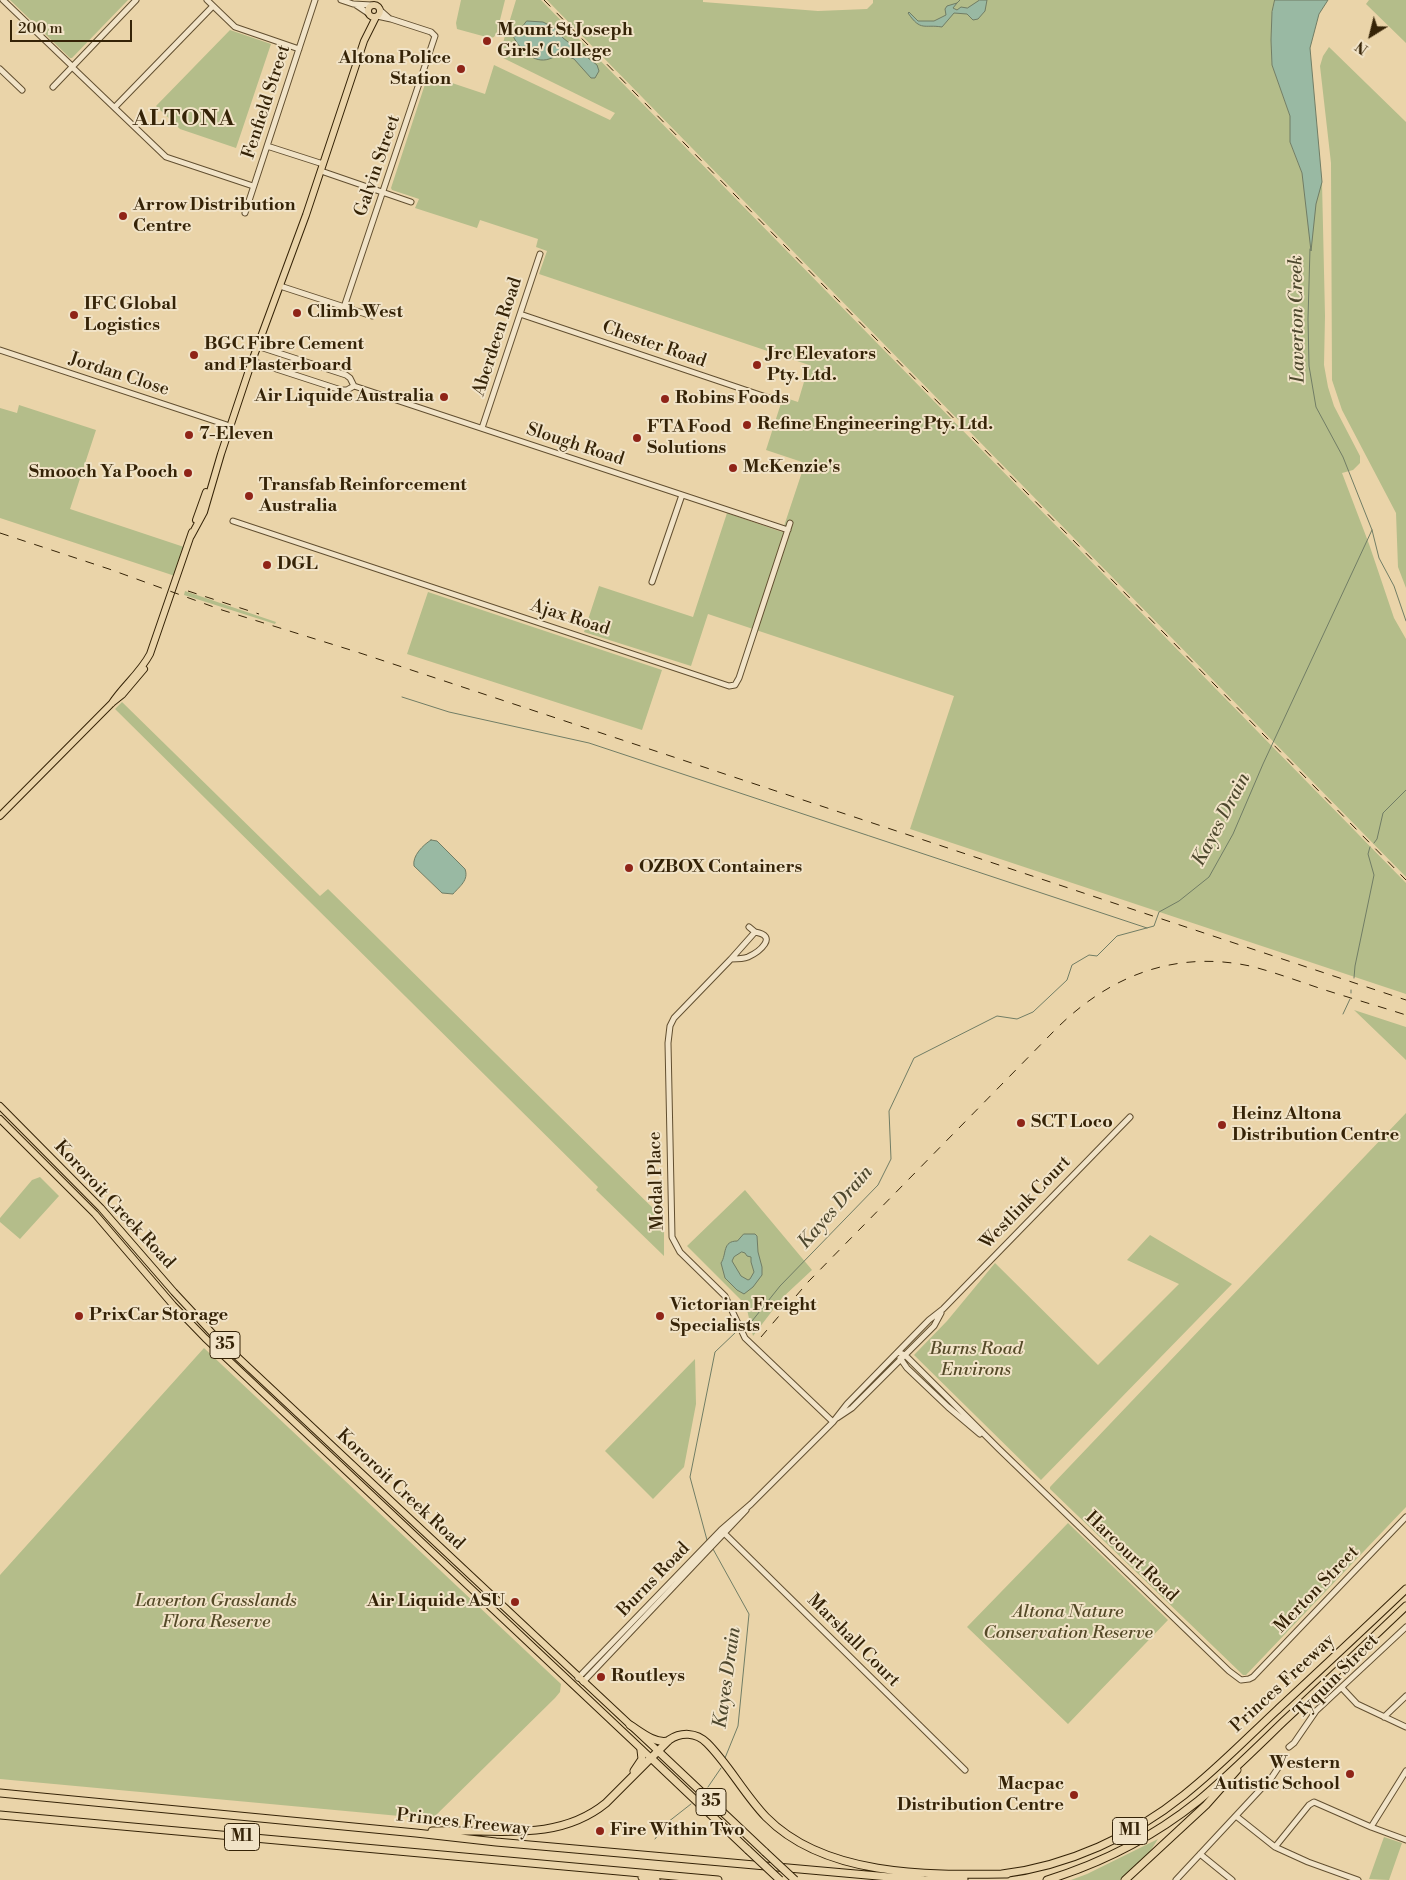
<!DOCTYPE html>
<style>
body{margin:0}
#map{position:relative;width:1406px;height:1880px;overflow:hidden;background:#ead4a9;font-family:"Libre Bodoni",serif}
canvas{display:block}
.north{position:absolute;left:1346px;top:10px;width:50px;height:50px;-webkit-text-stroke:4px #f1e3c7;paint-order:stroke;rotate:216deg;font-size:14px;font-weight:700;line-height:20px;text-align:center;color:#352307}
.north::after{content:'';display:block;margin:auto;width:18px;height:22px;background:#352307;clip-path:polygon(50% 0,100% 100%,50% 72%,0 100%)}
.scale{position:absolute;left:10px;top:20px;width:122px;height:22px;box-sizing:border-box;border:2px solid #352307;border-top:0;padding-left:6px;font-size:15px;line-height:18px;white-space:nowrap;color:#352307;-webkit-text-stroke:4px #f1e3c7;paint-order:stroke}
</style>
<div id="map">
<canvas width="1406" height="1880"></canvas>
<div class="north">N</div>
<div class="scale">200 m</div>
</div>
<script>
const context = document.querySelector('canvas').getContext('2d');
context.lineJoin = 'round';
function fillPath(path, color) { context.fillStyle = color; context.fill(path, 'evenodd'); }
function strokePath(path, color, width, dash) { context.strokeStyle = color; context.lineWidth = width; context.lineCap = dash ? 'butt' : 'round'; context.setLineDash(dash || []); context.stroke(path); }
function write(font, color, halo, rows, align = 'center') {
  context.font = font + ' "Libre Bodoni",serif'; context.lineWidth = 4; context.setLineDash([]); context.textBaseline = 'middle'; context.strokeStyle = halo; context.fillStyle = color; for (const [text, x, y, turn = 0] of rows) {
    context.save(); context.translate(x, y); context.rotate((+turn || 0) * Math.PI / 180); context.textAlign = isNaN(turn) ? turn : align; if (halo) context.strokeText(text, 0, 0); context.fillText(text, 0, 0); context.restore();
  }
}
const green = new Path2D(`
 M10,0H128L72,58H70Z
 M461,0H505L497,32L494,37L490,38L457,29L456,23Z
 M516,0H541L1406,883V994L910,829L954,696L708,614L691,666L584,632L599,586L693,617L727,513L782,532L805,463L766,450L783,397L798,402L809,365L539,274L547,251L536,247L538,239L480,220L477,228L415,208L419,199L392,190L391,188L428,75L485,94L494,65L610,120L615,113L499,56Z
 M547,0H703V2L818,11L867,9L873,3V0H1275L1272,12L1271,40L1272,65L1290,116V142L1302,173L1322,182L1325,316L1324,365L1328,387L1334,406L1360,456V463L1353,470L1342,473L1369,544L1394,618L1406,639V877Z
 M1369,0H1406V43L1366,4Z
 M230,30L271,44L236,148L180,129L156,106Z
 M1329,47L1406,122V588L1398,567L1396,513L1342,410L1332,380L1331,163L1320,66L1323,56Z
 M19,405L96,430L70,509L184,547L175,576L0,518V408L17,413Z
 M185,591L276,622L275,624L184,595Z
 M428,592L662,670L642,730L407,654Z
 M122,702L320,896L328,889L664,1219V1256L596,1190L598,1187L115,709Z
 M1354,1010L1406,1027V1060Z
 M1406,1113V1507L1246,1675H1243L1050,1489V1487Z
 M40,1177L59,1196L20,1239L0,1222V1218L32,1180Z
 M745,1190L812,1270L782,1298L753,1336L746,1305L687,1246Z
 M1150,1235L1232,1284L1041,1480L914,1355L947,1321L995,1263L1098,1365L1179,1284L1127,1260Z
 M204,1348L561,1684L560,1692L555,1698L432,1819L0,1779V1575Z
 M695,1359L696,1404L684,1467L653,1499L605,1451Z
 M1068,1523L1168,1620L1068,1724L967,1627Z
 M1384,1837L1402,1843L1389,1880L1369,1879Z
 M1158,1839L1149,1853L1120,1880H1071L1087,1874Z`);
const water = new Path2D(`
 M980,0H987L985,11L978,19L973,20L967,14L954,13L942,27C924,24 921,32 908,13L909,12L918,21H934L946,15L945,9L947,6L957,3L953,8L957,10L961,7L967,8Z
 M1275,0H1328L1319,14L1310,48L1322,182L1316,204L1311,251L1302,173L1290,142V116L1272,65L1271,40L1272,12Z
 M527,21L543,22L555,28L563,38L597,65L599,71L595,78H591L574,59L560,53C557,55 553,58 549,59C534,64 521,50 514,38Z
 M431,840L437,841L465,869C469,880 460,886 453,894L442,893L414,866C412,856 423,845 431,840Z
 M744,1234H755L757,1236L758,1252L762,1267V1275L753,1287L744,1294L737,1290L725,1278L721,1263C727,1254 722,1241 737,1241ZM742,1252L745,1253L747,1256L751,1257V1262L754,1272L750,1279L748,1280L741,1276L732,1261L734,1257Z`);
const stream = new Path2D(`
 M957,3L960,0
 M1310,249L1308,319L1309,366L1316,407L1343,457L1372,530L1379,558L1394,586L1406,621
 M402,697L449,712L589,743L1147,928
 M1374,843L1377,839L1383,813L1406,790
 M1354,978L1355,966L1374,875L1368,854L1370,847
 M1351,993V990
 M1343,1014L1350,999
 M746,1325L752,1321L780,1286L878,1185L891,1159L889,1111L914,1058L997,1016L1017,1019L1033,1012L1067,980L1072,965L1089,955L1097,956L1117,936L1154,926L1159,912L1179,901L1209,877L1233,834L1263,764L1372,530
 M707,1540L690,1477L715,1352L736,1332
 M713,1549L749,1614L738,1726L725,1758
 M708,1787L721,1768
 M655,1839L668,1822L691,1804`);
const minor = new Path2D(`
 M3,0L72,66
 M207,0L235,27L299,49
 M341,0L353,4L372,5
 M356,5L368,13
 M380,10L389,18
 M72,67L166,157L253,186
 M0,69L22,90
 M53,87L136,0
 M115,107L213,6
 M267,146L323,164
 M321,171L411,202
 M245,213L315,0
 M280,286L372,316
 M344,307L435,36L431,32L391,19L377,16
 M520,314L778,401
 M257,346L346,375L350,378L354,386L788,530
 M0,350L230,426
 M252,361L341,390H347L354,386
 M482,428L540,254
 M233,521L729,686L735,685L739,678L790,523
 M652,582L682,495
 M749,927L755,932
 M731,959L755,932C779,936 759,952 748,957C743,959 737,959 731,959L674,1018L670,1026L668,1043L672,1237L680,1252L725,1296L745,1338L833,1422
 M898,1352L905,1355L999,1449L1229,1671L1241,1680L1249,1679L1253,1677L1406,1517
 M900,1358L907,1368L948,1407L980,1434
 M837,1418L852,1408L934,1326L941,1313
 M721,1530L965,1770
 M578,1678L721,1530L751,1504L833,1422L847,1404L929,1320L943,1309L1130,1117
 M583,1682L746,1510
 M1342,1688L1357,1704L1406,1727
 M1384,1717L1406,1696
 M1289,1747L1294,1743L1316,1711L1406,1627
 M1236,1816L1275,1847L1308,1862L1358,1880
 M1371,1827L1406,1771
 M1275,1847L1309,1805L1314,1802L1371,1827L1406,1840
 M1200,1854L1232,1880
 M1176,1880L1272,1777L1280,1765L1281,1759`);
const major = new Path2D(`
 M368 11a6 6 0 1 1 12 0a6 6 0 1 1-12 0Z
 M196,520L206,492
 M191,536L204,512L221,454L252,361L306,215L364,41L376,17
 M112,703C123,686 140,673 150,654L192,532
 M0,816L112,703L122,695L144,669
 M0,1106L101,1208L174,1292L214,1335L658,1751
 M0,1119L95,1214L173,1305L205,1338L652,1759`);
const highway = new Path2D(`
 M630,1725C641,1732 655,1744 668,1741
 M658,1751L765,1852
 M652,1759L748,1850
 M634,1771L642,1759L641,1750
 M0,1793L416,1833L496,1842L923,1880
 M0,1815L718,1880
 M432,1831C491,1828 556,1844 606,1803L669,1740C681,1732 696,1732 707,1743C729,1765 744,1794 766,1817C825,1877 928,1875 1007,1874
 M1002,1874C1068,1866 1133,1836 1184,1795C1217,1769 1246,1739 1276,1711C1320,1670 1363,1630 1406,1589
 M642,1877L656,1880
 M927,1880L964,1879
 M1047,1880C1102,1863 1153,1837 1198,1801C1228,1776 1256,1748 1284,1721C1325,1683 1365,1645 1406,1606
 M1125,1880L1206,1805L1237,1770`);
const rail = new Path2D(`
 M544,0L1406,880
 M0,533L109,569L222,610L357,652L1406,1000
 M188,591L259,614
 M761,1337L808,1282L1056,1029C1109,976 1175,950 1250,966C1274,972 1298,981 1322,989C1350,998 1378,1006 1406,1015`);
const highwayBridge = new Path2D(`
 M748,1850L780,1880
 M765,1852L795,1880`);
const markers = [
 [487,41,5,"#8f2418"],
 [461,69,5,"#8f2418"],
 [123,216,5,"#8f2418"],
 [297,313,5,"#8f2418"],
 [74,315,5,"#8f2418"],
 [194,355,5,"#8f2418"],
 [757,365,5,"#8f2418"],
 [444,397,5,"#8f2418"],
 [665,399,5,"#8f2418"],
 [747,425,5,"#8f2418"],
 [189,435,5,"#8f2418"],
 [637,438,5,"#8f2418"],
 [733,468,5,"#8f2418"],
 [188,473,5,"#8f2418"],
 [249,496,5,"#8f2418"],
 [267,565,5,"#8f2418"],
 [629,868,5,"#8f2418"],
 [1021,1123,5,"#8f2418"],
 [1222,1125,5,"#8f2418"],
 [79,1316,5,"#8f2418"],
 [660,1316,5,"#8f2418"],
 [515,1602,5,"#8f2418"],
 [601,1677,5,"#8f2418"],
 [1350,1774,5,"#8f2418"],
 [1074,1795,5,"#8f2418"],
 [600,1831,5,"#8f2418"]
];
const shields = [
 [225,1345,30],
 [711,1802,30],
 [1130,1831,35],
 [242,1837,35]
];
const shieldNames = [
 ["35",225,1345],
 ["35",711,1802],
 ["M1",1130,1831],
 ["M1",242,1837]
];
const poiNames = [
 ["Mount St Joseph",497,31],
 ["Girls' College",497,52],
 ["Altona Police",451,59,"right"],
 ["Station",451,80,"right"],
 ["Arrow Distribution",133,206],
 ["Centre",133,227],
 ["IFC Global",84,305],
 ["Logistics",84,326],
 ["Climb West",307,313],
 ["BGC Fibre Cement",204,345],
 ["and Plasterboard",204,366],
 ["Jrc Elevators",767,355],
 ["Pty. Ltd.",767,376],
 ["Air Liquide Australia",434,397,"right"],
 ["Robins Foods",675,399],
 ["Refine Engineering Pty. Ltd.",757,425],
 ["FTA Food",647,428],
 ["Solutions",647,449],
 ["7-Eleven",199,435],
 ["McKenzie's",743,468],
 ["Smooch Ya Pooch",178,473,"right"],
 ["Transfab Reinforcement",259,486],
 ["Australia",259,507],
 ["DGL",277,565],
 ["OZBOX Containers",639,868],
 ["Heinz Altona",1232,1115],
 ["Distribution Centre",1232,1136],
 ["SCT Loco",1031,1123],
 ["Victorian Freight",670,1306],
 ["Specialists",670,1327],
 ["PrixCar Storage",89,1316],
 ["Air Liquide ASU",505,1602,"right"],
 ["Routleys",611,1677],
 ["Western",1340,1764,"right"],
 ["Autistic School",1340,1785,"right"],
 ["Macpac",1064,1785,"right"],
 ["Distribution Centre",1064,1806,"right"],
 ["Fire Within Two",610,1831]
];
const streetNames = [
 ["Fenfield Street",267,102,-72],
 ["Galvin Street",378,166,-71],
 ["Aberdeen Road",498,337,-72],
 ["Chester Road",654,345,19],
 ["Jordan Close",119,375,18],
 ["Slough Road",575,445,18],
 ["Ajax Road",570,618,18],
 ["Modal Place",657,1181,-92],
 ["Westlink Court",1026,1203,-46],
 ["Kororoit Creek Road",114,1205,47],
 ["Kororoit Creek Road",400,1490,43],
 ["Harcourt Road",1131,1557,44],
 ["Burns Road",654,1580,-46],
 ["Merton Street",1317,1590,-46],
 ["Marshall Court",853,1641,45],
 ["Tyquin Street",1337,1677,-45],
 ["Princes Freeway",1283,1684,-43],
 ["Princes Freeway",463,1823,6]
];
const parkNames = [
 ["Burns Road",976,1350],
 ["Environs",976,1371],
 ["Laverton Grasslands",216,1602],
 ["Flora Reserve",216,1623],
 ["Altona Nature",1068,1613],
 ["Conservation Reserve",1068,1634]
];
const waterNames = [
 ["Laverton Creek",1298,319,-91],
 ["Kayes Drain",1222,820,-62],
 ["Kayes Drain",836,1208,-49],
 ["Kayes Drain",728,1678,-82]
];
const districtNames = [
 ["ALTONA",184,120]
];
fillPath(green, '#b4bd8a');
fillPath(water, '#99b9a3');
strokePath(water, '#717d65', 1);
strokePath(stream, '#717d65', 1);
strokePath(minor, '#624f30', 7);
strokePath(major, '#352307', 8);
strokePath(highway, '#352307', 9);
strokePath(minor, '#f1e3c7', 5);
strokePath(major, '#ead4a9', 6);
strokePath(highway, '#ead4a9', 7);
strokePath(rail, '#352307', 1, [9, 9]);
strokePath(highwayBridge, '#352307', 9, []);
strokePath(highwayBridge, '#ead4a9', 7);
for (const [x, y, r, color] of markers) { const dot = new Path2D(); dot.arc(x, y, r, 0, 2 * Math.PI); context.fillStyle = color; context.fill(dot); strokePath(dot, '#f1e3c7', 2); }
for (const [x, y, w] of shields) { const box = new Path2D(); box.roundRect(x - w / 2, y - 13.5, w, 27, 4); context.fillStyle = '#f1e3c7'; context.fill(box); strokePath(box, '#352307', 1); }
write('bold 16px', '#352307', null, shieldNames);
write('bold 18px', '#352307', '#f1e3c7', poiNames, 'left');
write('18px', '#352307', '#f1e3c7', streetNames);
write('italic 18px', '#554a28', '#f1e3c7', parkNames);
write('italic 19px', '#4e482e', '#f1e3c7', waterNames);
context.letterSpacing = '1px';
write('bold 22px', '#352307', '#f1e3c7', districtNames);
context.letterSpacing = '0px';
</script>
